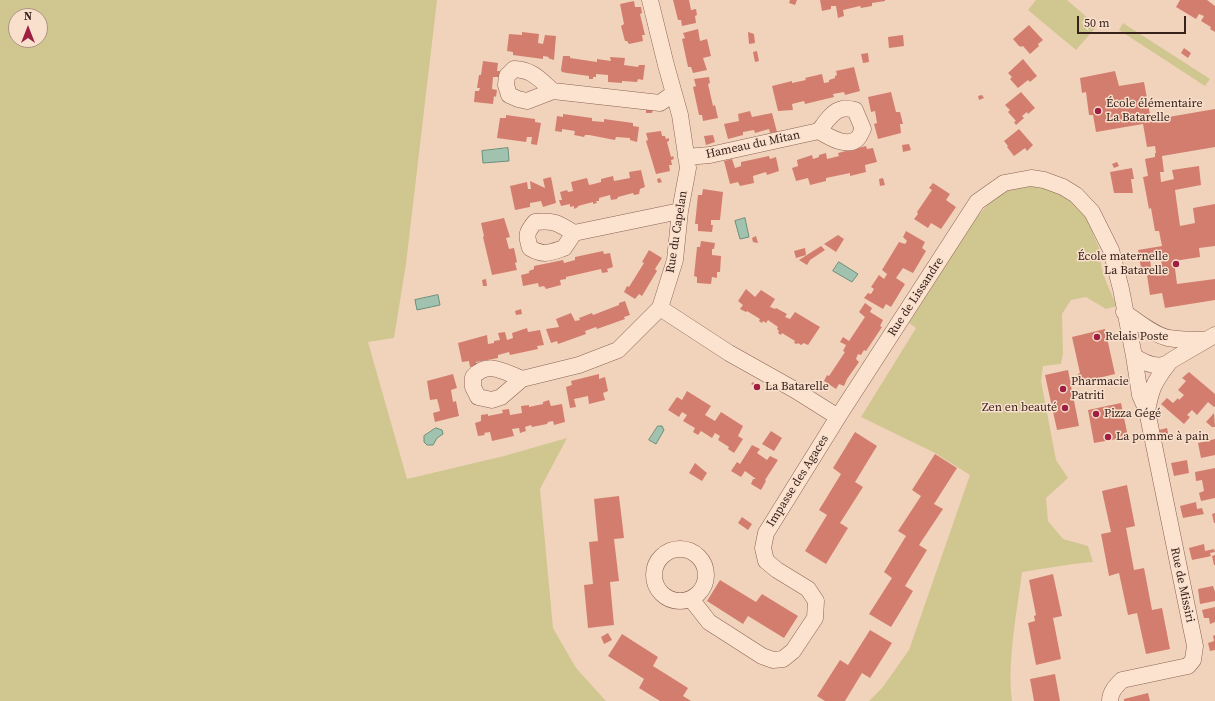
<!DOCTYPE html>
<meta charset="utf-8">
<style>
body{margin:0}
#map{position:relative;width:1215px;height:701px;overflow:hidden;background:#f1d3bc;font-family:"Source Serif 4",serif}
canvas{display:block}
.north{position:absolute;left:8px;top:8px;width:40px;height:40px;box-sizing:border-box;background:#f8e0cd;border:1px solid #ab9485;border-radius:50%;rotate:0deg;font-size:11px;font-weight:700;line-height:16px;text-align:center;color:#38211a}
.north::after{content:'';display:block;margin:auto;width:14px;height:18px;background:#9f1f42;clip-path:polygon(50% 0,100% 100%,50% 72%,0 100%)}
.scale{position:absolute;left:1077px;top:16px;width:109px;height:18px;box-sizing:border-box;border:2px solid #38211a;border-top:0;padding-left:5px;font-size:12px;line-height:14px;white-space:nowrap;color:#38211a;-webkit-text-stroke:3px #f8e0cd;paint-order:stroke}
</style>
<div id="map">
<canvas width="1215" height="701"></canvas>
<div class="north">N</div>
<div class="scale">50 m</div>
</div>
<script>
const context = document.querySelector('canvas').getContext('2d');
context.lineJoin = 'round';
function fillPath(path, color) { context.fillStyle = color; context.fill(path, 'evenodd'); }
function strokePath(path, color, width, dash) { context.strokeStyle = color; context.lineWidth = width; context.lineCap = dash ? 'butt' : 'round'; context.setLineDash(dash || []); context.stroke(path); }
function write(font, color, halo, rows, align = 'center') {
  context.font = font + ' "Source Serif 4",serif'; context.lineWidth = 3; context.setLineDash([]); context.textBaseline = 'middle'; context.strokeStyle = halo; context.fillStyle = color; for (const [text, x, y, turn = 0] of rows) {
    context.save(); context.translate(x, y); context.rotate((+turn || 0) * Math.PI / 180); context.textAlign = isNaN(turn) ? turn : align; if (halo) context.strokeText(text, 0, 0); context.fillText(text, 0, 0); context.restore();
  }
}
const green = new Path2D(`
 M0,0H437L406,264L394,338L368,342L407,479L504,456L567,438L540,489L553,628L576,668L606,701H0ZM16,16H40V40H16Z
 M1036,0H1067L1097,26L1076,50L1028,10Z
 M1123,23L1210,79L1205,86L1119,30Z
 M1036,185C1066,194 1080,201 1092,231C1094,237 1097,243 1099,248C1101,255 1100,263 1102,270C1106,282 1111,294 1117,306L1106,309L1086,297L1071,300L1062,314L1063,353L1061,364L1043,366L1041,381L1056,460L1068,478L1046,498L1048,521L1063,539L1088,546L1093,562L1073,564L1022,572C1017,612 1007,661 1012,701H869L882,688L909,650L970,475L935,453L861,417L916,328L909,323L976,218L991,201L1014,187Z`);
const water = new Path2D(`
 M508,148L509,161L483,163L482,151Z
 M745,218L749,237L740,239L735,221Z
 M839,262L858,274L852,282L833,271Z
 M438,295L440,305L417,310L415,300Z
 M658,426H662L664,430L656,444L649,440Z
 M436,428L442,430L443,434L437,438L433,445H427L424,442V436Z`);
const building = new Path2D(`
 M673,0H689L691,10L696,9L697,15L695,16L696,23L682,26L681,20H678Z
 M790,0H797L795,5L789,3Z
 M820,0H885V1L872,3V6L861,8L860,6L843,10L844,16L838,18L836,6H831V9L822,11Z
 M1180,0H1207L1215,6V32L1210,29L1211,27L1201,21L1204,16L1199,14L1196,19L1176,7Z
 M634,1L635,7H641L642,13L640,14L645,35H642L643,41L629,44L627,41H625L621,26L624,24L620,4Z
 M1029,25L1043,40L1038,44L1039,46L1030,54L1023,46L1021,47L1020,46H1019L1013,39Z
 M698,29L700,41L707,39L711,56L703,58L707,70L693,73L691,67H688L682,39L685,38L683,33Z
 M522,32L539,34L538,43L543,44L545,35L556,36L554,60L548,58L549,57L543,56V59L513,55V52L507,51L509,34L522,35Z
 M748,32L754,34L755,43L749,44Z
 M903,35L904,46L889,48L888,37Z
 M1184,48L1191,53L1188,58L1181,53Z
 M757,51L759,61L755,62L753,52Z
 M868,53L869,62L863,63L861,54Z
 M563,56H570V58L597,62V59L611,61L610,57L625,58L624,65L638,67L639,65H645L643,80L638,79L637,82L622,81V83L608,82V75L596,74V77H593V79H589V76L567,73L562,72L561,70Z
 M1023,59L1037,76L1030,82L1028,80L1018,88L1010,79L1012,77L1008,73Z
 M483,61L498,63L497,71H500L499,77H493L492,89L497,90L496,97L494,96L493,104L474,102L475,91H479L480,88H477L479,75H481Z
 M854,67L860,91L845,95L844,92L833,94L834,97L805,104L804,101L792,104L793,110L778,111L772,86L792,81V83L806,80L805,78L822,74L824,83L829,82V80L835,78V76L837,75L836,71Z
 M1115,71L1119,86L1144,82L1151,120L1215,109V147L1162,156L1164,172H1160L1161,182L1174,179L1172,170L1199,166L1201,185L1175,190L1180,226L1195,223L1193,208L1215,204V246L1199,248L1200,257L1174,261L1177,284L1215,279V300L1165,308L1162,293L1150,295L1147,275L1163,272L1161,260L1164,259V256L1150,259L1151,267L1141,268L1138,250L1162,246L1159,231H1155L1151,208L1149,209L1143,177L1148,176L1145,159L1155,157V153H1156L1155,146L1147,147L1143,124L1096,132L1093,115H1089L1086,92L1082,93L1080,78Z
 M709,77L710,83L708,84L713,106L715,105L718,118L703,121L702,115H699L693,87L696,86L694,79Z
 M891,92L896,112H900L903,124H900L901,133L878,139L874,124L877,123L875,111L871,112L868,97Z
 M1021,92L1035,108L1028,114L1027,112L1022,116L1024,118L1016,125L1014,122L1016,121L1008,112L1010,110L1005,105Z
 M982,95L984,98L979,100L978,96Z
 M646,109L653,110L652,113H646Z
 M750,111L752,117L772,113L777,132L770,133L769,129L755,133L754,130L743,132V135L728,139L724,124L739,121L738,114Z
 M563,114L592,118V121L604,122V119L633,123V126L639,127L637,142L630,140V138L616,137L615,140L589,135H585L584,137L574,135L575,131L562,129V132L555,131L557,116L563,117Z
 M506,115L535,119V122L541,123L537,145L531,144L532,137H527L526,142L497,138L500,118H506Z
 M1019,129L1033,145L1027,151L1025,148L1014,156L1007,147L1008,146L1004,141Z
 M661,131L662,136H665L666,139L669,138V141L667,142L671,157L673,156L674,159L671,160L672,165H669L670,171L656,174L646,141L648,140L646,133Z
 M713,135L715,142L706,145L704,136Z
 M909,144L911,150L903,152L902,145Z
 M866,146L867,149L873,148L877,162L865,165L866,172L850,176V173L826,178V181L810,185L808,178L796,181L792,168L798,166L797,160L812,155L813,159L819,157V155L826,153L827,159L839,156L838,153Z
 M769,156L770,159L776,157L779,171L767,175L766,172L753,176L754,183L740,186L738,182L730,184L724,161L732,159L735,168L741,166V162Z
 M1117,162L1119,166L1114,168L1112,164Z
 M1132,168L1134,179H1131L1133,193H1114L1110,172Z
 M641,170L645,187L640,189L639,194L634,195L633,193L618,197L617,199L611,200L610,195L599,198V201H596L597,203L593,204V202L578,206V207L574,209V206L570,207V204L561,206L559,200H562L560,192L567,190L568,192L573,191L571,182L587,178L589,185L594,184L601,182V179L613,176L614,181L630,178L629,172Z
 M551,177L556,203L543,207L541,201L530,203V207L515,210L510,186L527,182L528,189H531L530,181L545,188L543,179Z
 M660,178L662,182L658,183L657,179Z
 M883,178L885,185L880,186L879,179Z
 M933,183L950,194L946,200L956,207L941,229L931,223L928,228L914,219L918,214L917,212L932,190L929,188Z
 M703,189L723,192L720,220H711V225H713L712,232L698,231V224H695L698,195H702Z
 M504,218L510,237L506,238L509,249L514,248L517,262L515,263L517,270L492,275L483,237L484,236L481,223Z
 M906,231L925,242L922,248L926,251L913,273L903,268L896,278L905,284L891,307L886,304L883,309L864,298L868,293L871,294L874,289L871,287L879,275L884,279L887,274L882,270L899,242L905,244L907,241L903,237Z
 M838,235L844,239L836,252L824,244Z
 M756,236L758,243L753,242L752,238Z
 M701,241L715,243L714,249H712V255L721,256L720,272H717V278L712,277L711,284L697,283V277L694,276L697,247H700Z
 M821,246L825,250L810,260L807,265L799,260Z
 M805,248L806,255L796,258L794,251Z
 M649,250L662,258L655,269L657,271L642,296L639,294L635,299L624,292L627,286L629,287L644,263L642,262Z
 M603,251L604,254L610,253L613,267L607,269L608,272L602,273L601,269L566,277V279L560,280L561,285L546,289L544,286L539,287L538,283L523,286L521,275L529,273V271L534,269V266L563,260L564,263L575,260V257Z
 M486,279L487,286H483L482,280Z
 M746,289L755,297L761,290L775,299L770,307L775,309L776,308L787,314L785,317L790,319L795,312L820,327L808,345L804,343L801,345L798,343L797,344L794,343L795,341L782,333L781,335L778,333L779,331L777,329L778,327L768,320L766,323L763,321L762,323L759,321L760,319L747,311L746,312L740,309L743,305L738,301Z
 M625,301L630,315L624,317L625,319L597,329L596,327L585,331L586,334L558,344L557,341L551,343L546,329L559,327L556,319L571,313L575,321L580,320L579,318L592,313L593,315L619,305V303Z
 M865,303L872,308L870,312L883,320L880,326L882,327L866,351L864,350L861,355L858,354L856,359L859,362L847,379L844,386L839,384L836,389L824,381L827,375L829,376L845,352L843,351L846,345L840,342L843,337L849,341L865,317L859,312Z
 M521,309L522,314L516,315L515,311Z
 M527,328L528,332L540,330L544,345L537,346L538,349L510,355L509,352L498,355V358L476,362V365L470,367L469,361L462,362L458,343L487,335L488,344L494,343V341L500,340L498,333L505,332L507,340L513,338L512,333Z
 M1105,329L1115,374L1082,382L1081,380H1079L1078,374L1080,373L1072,337Z
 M1068,370L1079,426L1057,430L1045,375Z
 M1189,372L1215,394V406L1214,407L1208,402L1197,415L1192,410L1187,415L1190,417L1184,424L1161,404L1167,398L1173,403L1178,398L1179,400L1184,395L1178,390L1186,381L1182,378Z
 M453,374L457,388L451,390L453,402L456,401L459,416L435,422L433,413L440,411L439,406L437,399L430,400L427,381Z
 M599,374V379L605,377L608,391L603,393L605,400L589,404L588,396L574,399L576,407L570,408L566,387L572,385L571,381Z
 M753,382L759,386L758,388L751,384Z
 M687,391L711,406L705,415L715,421L721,412L743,426L738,436L743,439L734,453L728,449L729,447L718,440L720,436L715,433L712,438L701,431L698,435L693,432L695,428L683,421L687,415L682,412L679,417L668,410L677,397L682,400Z
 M549,400L551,406L562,404L565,422L554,425L553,421L548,422L547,424L532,427L531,425L525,427L526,431L520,433L519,428L512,429L514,436L492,441L490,432L484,433L485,435L478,436L475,423L481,421V415L488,414V416L503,413L502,410L509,409L510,415L522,413L521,406L529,405V407L543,404V402Z
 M1121,403L1128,437L1094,443L1088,410Z
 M1214,413L1215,427H1212L1206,422Z
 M1167,428L1169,437L1160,438L1159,430Z
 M771,431L782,438L774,451L762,444Z
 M855,432L877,446L855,482L863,487L840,523L848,528L826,564L805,551L827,515L819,510L841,474L833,468Z
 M1215,439V455L1201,458L1198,443Z
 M752,445L760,449L757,453L767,460L770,456L778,460L765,480L766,481L761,490L751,484L753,479H756L745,471L741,477L731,471L737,462L740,464Z
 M935,454L957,468L934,504L943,509L919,545L927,550L905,586L913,591L891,627L869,614L892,578L884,572L906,536L898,531L921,496L912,490Z
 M1187,460L1189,473L1174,476L1171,463Z
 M695,463L707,473L702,481L689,473Z
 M1215,468V498L1201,501L1199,493L1204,491L1202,480L1196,481L1195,472Z
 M1127,485L1135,526L1126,528L1134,570L1144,568L1152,610L1162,608L1170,649L1146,654L1137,613L1128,615L1119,573L1109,576L1101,534L1111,532L1102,491Z
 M619,496L624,538L614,539L619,581L610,582L614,625L588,628L584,585L593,584L589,542L598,541L594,499Z
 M1196,502L1197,509L1202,508L1204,514L1183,518L1180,506Z
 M1215,513V523H1214L1212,514Z
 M742,517L752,524L748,530L738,523Z
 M1204,544L1205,551L1214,549L1215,552L1210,553L1211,556L1207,557L1192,560L1189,548Z
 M1215,555V565H1214L1212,556Z
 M1053,574L1062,616L1053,618L1061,659L1036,665L1028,623L1035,621L1034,616L1036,615L1029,580Z
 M720,580L756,602L762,594L798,616L784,638L748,616L743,624L707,601Z
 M1213,586L1215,592V601L1200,604L1198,589Z
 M1215,607V622L1210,624L1209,618H1204L1202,610Z
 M870,630L892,643L870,678L862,673L845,701H825L817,696L840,660L848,665Z
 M608,633L612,640L604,644L601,637Z
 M622,634L658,657L653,666L688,688L683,696L691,701H660L639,688L644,679L608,656Z
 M1215,635V650L1210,651L1208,643L1214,641L1213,636Z
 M1055,674L1060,701H1034L1030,679Z
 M1148,693L1150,701H1124V699Z`);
const minor = new Path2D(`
 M553,91C539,79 533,70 514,69L507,76L506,85L509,95L518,99L527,101L553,91L660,103L674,93
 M686,157L710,155L819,131C825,123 832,111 842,109C846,108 851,109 855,110L863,129C861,132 860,136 858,138C848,149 829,137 819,131
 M574,233C558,223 554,220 535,222C526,233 526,235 530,248C544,256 549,253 564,248L574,233L680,211
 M660,308L729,353L795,390L838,417L977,202L1004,183L1031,178L1044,180L1063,187L1076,195L1092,212L1111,250L1121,289L1134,356C1144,363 1161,371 1172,360L1215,335
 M1124,312C1137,321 1152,334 1168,338C1180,340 1194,340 1206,340
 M522,379C504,372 488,360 473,377V387L478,397L492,400L501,397L522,379L579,365L618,350L660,308L675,260L680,211L688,168L680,115L666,65L650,0
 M1147,411C1151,389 1154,382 1168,364
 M654 575a26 26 0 1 1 52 0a26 26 0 1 1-52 0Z
 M691,599L709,622L762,656L773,660L783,659L793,651L815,618L816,601L808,589L777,570L766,561L763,548L766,533L838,417
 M1110,701C1110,692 1116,686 1122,680L1188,666L1193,660L1195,646L1147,411L1140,395L1134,356`);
const markers = [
 [1098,111,4,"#9f1f42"],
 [1176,264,4,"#9f1f42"],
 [1097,337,4,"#9f1f42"],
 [757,387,4,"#9f1f42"],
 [1063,389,4,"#9f1f42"],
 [1065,408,4,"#9f1f42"],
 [1096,414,4,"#9f1f42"],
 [1108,437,4,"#9f1f42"]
];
const poiNames = [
 ["École élémentaire",1106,104],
 ["La Batarelle",1106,118],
 ["École maternelle",1168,257,"right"],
 ["La Batarelle",1168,271,"right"],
 ["Relais Poste",1105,337],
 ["Pharmacie",1071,382],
 ["Patriti",1071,396],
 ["La Batarelle",765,387],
 ["Zen en beauté",1057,408,"right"],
 ["Pizza Gégé",1104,414],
 ["La pomme à pain",1116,437]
];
const streetNames = [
 ["Hameau du Mitan",753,145,-12],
 ["Rue du Capelan",677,232,-81],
 ["Rue de Lissandre",916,297,-57],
 ["Impasse des Agaces",798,481,-58],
 ["Rue de Missiri",1182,585,78]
];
fillPath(green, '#d0c690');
fillPath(water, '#a1c2af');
strokePath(water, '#67907b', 1);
fillPath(building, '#d37d6f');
strokePath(minor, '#8b6254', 17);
strokePath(minor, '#fce3d0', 16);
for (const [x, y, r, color] of markers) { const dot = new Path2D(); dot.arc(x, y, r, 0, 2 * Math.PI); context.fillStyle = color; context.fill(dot); strokePath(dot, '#f8e0cd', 1.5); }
write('12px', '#38211a', '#f8e0cd', poiNames, 'left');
write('12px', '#38211a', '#f8e0cd', streetNames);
</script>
